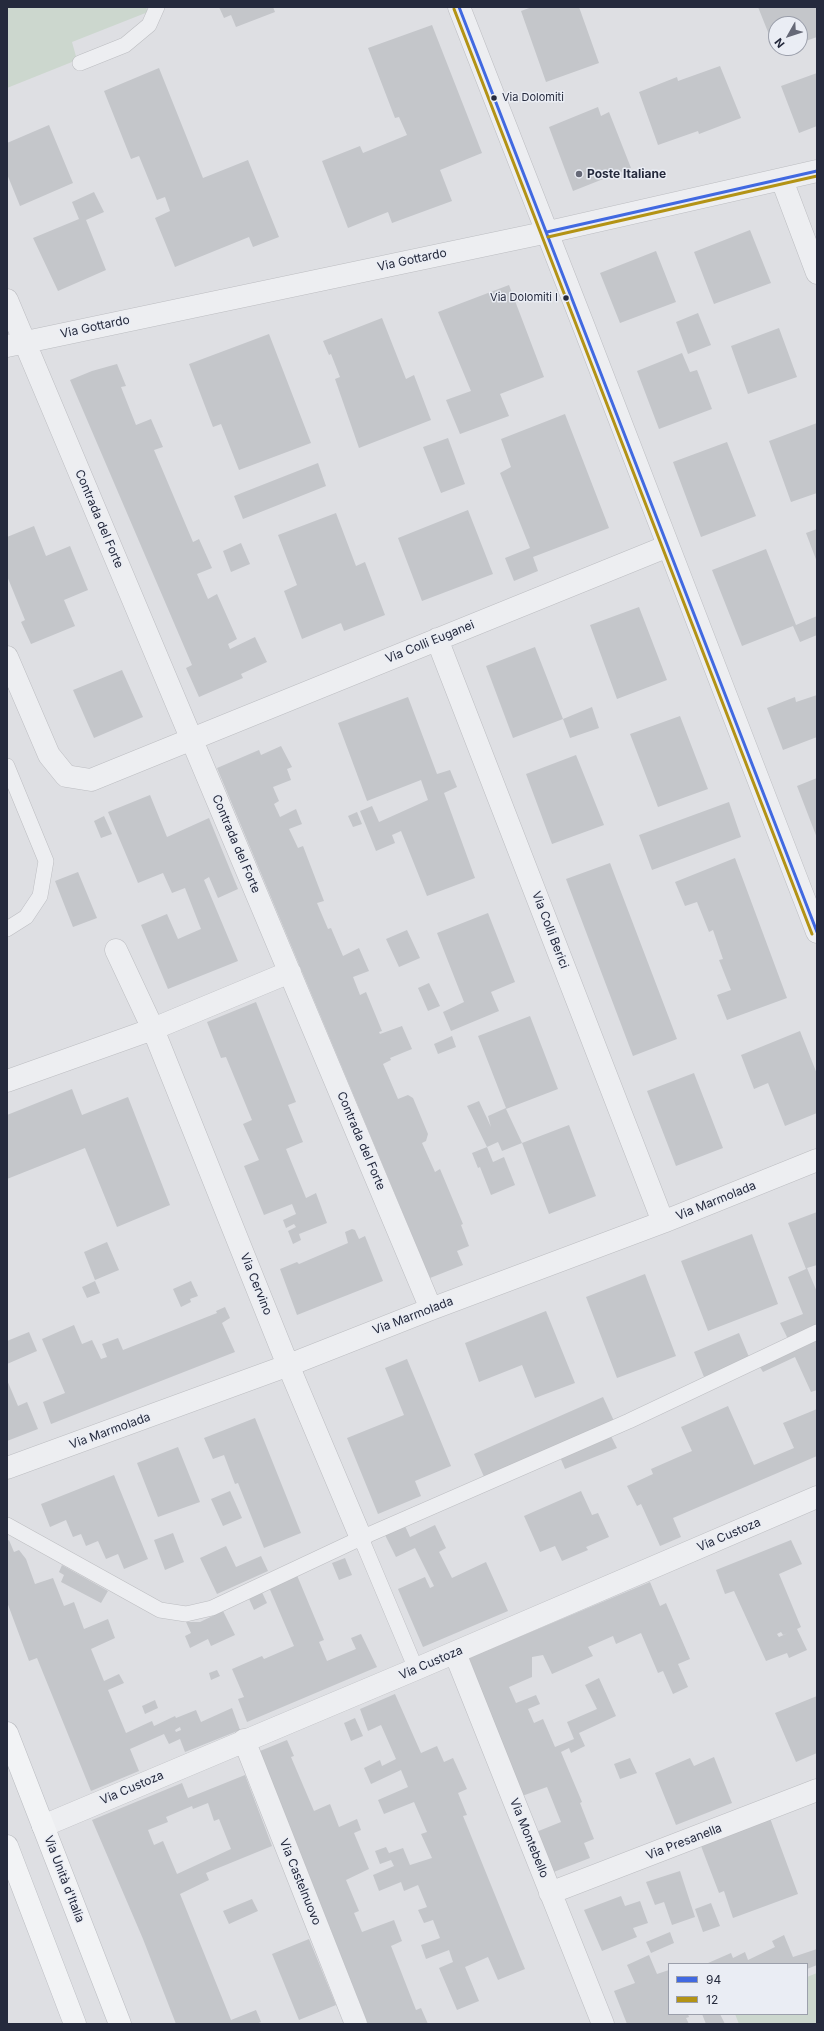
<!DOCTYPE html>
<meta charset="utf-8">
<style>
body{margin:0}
#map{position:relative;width:824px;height:2031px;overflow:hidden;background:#dedfe3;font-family:Inter,sans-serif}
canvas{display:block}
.frame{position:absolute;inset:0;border:8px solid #252a3d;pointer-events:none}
.legend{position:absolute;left:668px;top:1963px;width:140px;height:52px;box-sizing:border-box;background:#eaedf4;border:1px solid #9b9fab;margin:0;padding:5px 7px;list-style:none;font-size:12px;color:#252a3d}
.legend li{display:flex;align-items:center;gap:8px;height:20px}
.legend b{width:20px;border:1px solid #9b9fab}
.north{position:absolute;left:768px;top:16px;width:40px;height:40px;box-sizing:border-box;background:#eaedf4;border:1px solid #9b9fab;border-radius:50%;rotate:231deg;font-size:11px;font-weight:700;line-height:16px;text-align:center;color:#252a3d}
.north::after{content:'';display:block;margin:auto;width:14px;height:18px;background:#666977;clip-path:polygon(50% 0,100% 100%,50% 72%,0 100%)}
</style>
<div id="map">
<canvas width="824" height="2031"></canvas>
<div class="frame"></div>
<ul class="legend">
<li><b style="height:5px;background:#4169e1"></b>94</li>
<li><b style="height:5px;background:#b39315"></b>12</li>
</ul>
<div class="north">N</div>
</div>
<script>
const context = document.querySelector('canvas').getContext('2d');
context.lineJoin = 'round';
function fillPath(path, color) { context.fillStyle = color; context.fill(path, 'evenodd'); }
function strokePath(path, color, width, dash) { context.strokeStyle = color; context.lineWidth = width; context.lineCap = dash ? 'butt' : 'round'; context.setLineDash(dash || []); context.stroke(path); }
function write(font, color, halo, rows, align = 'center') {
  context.font = font + ' Inter,sans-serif'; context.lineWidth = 3; context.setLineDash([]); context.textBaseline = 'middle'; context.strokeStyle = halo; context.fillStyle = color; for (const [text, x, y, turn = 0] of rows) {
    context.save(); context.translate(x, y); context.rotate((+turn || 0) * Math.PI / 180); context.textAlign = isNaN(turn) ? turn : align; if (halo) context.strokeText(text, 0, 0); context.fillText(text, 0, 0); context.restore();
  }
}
const green = new Path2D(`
 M7,7H146L148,12L72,42L77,60L7,88Z
 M817,1973V2024H739L735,2014H807V1977Z`);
const building = new Path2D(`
 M219,7H273L275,12L236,27L231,15L224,18Z
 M532,7H579L599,63L546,82L521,11Z
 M758,7H817V37L800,43V24H776V48H787L776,52Z
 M432,25L482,153L440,170L452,201L392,223L388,212L348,228L322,161L360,146L363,153L407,135L399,117L395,118L368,48Z
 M720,66L741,118L699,134L698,131L658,145L639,92L677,77L678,81Z
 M159,68L203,178L248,160L279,237L253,247L249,237L175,267L155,218L170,211L165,197L157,200L139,156L131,159L104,91Z
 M817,73V126L799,133L781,86Z
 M598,107L601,116L609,112L631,168L573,191L549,127Z
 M49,125L73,183L20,206L7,174V143Z
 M94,192L104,212L86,220L106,270L58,291L33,238L79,219L72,202Z
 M750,230L771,283L714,304L694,252Z
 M656,251L676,302L620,323L600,273Z
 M509,285L544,377L500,394L509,416L460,434L446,400L471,391L438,312Z
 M698,313L711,345L688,354L676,322Z
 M382,318L406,379L414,375L431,420L359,448L335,379L340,377L331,354L329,355L323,341Z
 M779,328L797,377L748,394L731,346Z
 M269,334L311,443L239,470L221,424L213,427L189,364Z
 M682,353L690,372L697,370L712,409L659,429L637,371Z
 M117,364L126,386L121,387L136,425L151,419L163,447L154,450L193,542L199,539L212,568L197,574L208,599L217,594L237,639L228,644L230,649L255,637L267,662L241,674L243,678L199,697L186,668L192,665L70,380L92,371Z
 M565,414L609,528L533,557L538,571L514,581L505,558L530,548L500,473L511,467L501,439Z
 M817,423V493L791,502L769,441Z
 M448,438L465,484L441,493L423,447Z
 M727,442L756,516L701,537L673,462Z
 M318,463L326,486L243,519L234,496Z
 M468,510L493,574L422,601L398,538Z
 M336,513L356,566L365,562L385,615L344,631L341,623L302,639L284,591L297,585L278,535Z
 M34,526L46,556L70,546L88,590L64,600L75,626L31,644L21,622L25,620L7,576V537Z
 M817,529V562L806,533Z
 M241,543L250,564L231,572L223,551Z
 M766,549L796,625L817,616V635L800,642L793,626L742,646L712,570Z
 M639,607L667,680L617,699L590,625Z
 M535,647L563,719L513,738L486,666Z
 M122,670L143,717L94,738L73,690Z
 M817,695V737L783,750L767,708L795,697L796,702Z
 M408,697L437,774L450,770L457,787L444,793L475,878L427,896L401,831L392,835L395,843L376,851L360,811L372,806L379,822L428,800L421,780L367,801L338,723Z
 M592,707L599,728L570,738L563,719Z
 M680,716L708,789L658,807L630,734Z
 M281,746L292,767L287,769L291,780L273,787L279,801L274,804L280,817L296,809L302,824L289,829L298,848L303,846L324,901L317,903L328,929L331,928L343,956L359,948L369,971L353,977L360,995L366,992L382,1031L379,1032L380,1034L402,1026L412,1049L390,1058L391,1060L383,1064L398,1099L408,1095L413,1098L428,1134L426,1141L422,1143L435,1172L440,1169L463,1224L461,1225L469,1246L457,1251L463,1265L430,1278L217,768L259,750L261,755Z
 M576,755L604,825L552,844L526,774Z
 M817,778V838L797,786Z
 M150,795L167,837L209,818L238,889L218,898L209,877L204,880L238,961L168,989L141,925L167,914L178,939L201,929L185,888L172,893L163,873L138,883L108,812Z
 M729,802L741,837L652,870L639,835Z
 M357,812L362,824L353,827L348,816Z
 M104,816L112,834L101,838L94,821Z
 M735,858L787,998L727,1020L717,995L731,990L719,960L723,959L713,930L709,932L697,902L685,906L675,882Z
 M610,863L677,1039L633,1056L566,879Z
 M78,872L97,918L73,927L55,881Z
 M488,913L515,982L491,992L499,1011L451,1031L443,1012L464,1002L437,933Z
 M407,930L420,958L399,967L386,939Z
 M429,983L440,1006L428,1011L418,988Z
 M256,1002L296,1102L288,1105L303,1142L286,1149L306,1198L316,1193L327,1223L299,1234L301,1240L293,1244L288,1231L296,1227L294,1224L286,1228L283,1220L296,1214L292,1204L264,1215L244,1166L259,1160L243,1124L252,1120L226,1057L221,1058L207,1022Z
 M530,1016L558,1089L506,1109L522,1143L502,1151L498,1142L487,1147L493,1162L504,1157L515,1185L491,1195L480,1167L478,1168L472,1153L487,1147L467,1106L479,1101L491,1127L488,1116L506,1108L478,1036Z
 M800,1031L817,1074V1113L785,1126L768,1083L754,1089L741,1055Z
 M452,1036L456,1047L438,1054L434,1044Z
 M694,1073L723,1148L676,1166L647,1091Z
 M72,1089L82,1115L128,1097L170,1205L117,1227L85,1148L7,1179V1115Z
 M569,1125L596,1196L549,1214L522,1143Z
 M817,1212V1265L807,1268L817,1292V1325L788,1339L780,1323L803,1314L788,1277L806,1269L788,1223Z
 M352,1229L355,1230L359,1239L365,1236L383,1281L297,1315L280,1269L297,1262L299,1264L348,1243L345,1232Z
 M752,1234L778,1304L708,1331L681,1261Z
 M107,1242L119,1270L95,1280L84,1252Z
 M645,1274L676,1356L617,1378L586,1297Z
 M95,1281L100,1293L87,1298L82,1287Z
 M191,1281L198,1296L190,1299L191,1302L181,1307L173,1289Z
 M225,1307L230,1318L222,1323L235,1352L51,1424L43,1402L65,1393L42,1339L74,1325L82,1344L92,1340L101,1359L107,1357L102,1344L118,1338L123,1350L217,1313L216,1311Z
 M546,1311L575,1383L535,1398L522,1365L479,1382L465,1343Z
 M29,1332L37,1351L7,1364V1341Z
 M739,1333L749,1357L704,1377L694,1352Z
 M817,1337V1390L811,1392L795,1357L763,1372L758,1364Z
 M407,1359L451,1466L415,1481L421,1496L378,1514L347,1438L404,1415L385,1368Z
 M7,1380L18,1406L27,1402L38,1429L7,1441Z
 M603,1397L614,1421L485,1479L474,1454Z
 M728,1406L754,1465L794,1448L783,1423L817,1409V1456L673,1518L681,1537L660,1546L641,1504L637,1506L627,1486L653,1474L651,1469L692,1451L681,1427Z
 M255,1418L301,1533L264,1548L238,1483L235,1484L224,1455L213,1459L204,1438Z
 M610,1434L617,1448L565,1469L560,1457Z
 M178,1447L200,1502L158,1517L137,1463Z
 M114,1475L148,1559L124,1569L118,1554L106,1559L98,1541L86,1546L81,1534L73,1537L66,1520L50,1527L41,1504Z
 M230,1491L242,1518L223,1526L211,1499Z
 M581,1491L592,1515L598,1513L609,1537L586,1547L588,1550L562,1561L555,1546L540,1552L524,1516Z
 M435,1525L446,1548L439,1552L452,1578L486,1562L508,1611L423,1647L398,1589L425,1577L430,1588L434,1586L415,1548L396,1557L385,1535L405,1526L410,1537Z
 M173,1533L184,1562L165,1570L154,1540Z
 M9,1540L14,1552L19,1550L26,1559L35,1584L53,1578L64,1606L74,1602L84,1629L108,1619L115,1638L91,1649L104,1681L119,1674L124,1683L108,1690L126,1733L152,1721L154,1726L175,1716L176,1718L196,1710L201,1722L232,1708L240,1730L185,1752L180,1739L169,1744L164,1734L130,1749L139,1771L91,1791L37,1658L29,1661L7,1602V1541ZM180,1727L181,1730L176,1732L175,1730Z
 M791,1540L802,1564L779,1574L801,1627L797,1629L807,1650L789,1658L787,1653L766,1661L734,1591L725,1594L716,1570ZM781,1632L783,1635L788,1633L779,1637L777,1634Z
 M226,1546L236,1567L261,1556L268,1571L217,1594L200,1558Z
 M345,1558L352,1575L339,1580L332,1563Z
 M62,1565L108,1591L101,1603L61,1582L64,1575L59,1572Z
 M296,1573L324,1640L319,1642L327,1661L356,1649L351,1638L361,1634L377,1667L247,1722L238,1699L244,1697L232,1669L262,1656L264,1659L294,1646L268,1585Z
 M650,1582L660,1606L666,1603L690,1659L678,1664L688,1687L673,1694L663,1671L658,1673L641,1633L616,1644L613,1636L588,1647L593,1656L552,1674L543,1655L532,1657V1677L509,1687L516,1703L536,1695L540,1704L528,1709L534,1723L543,1719L555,1747L574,1739L567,1722L597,1709L585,1685L599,1678L616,1716L579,1733L585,1746L571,1753L569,1748L561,1752L582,1802L580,1803L594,1839L584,1843L590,1858L551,1873L536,1832L561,1822L547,1787L522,1796L469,1658Z
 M259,1586L267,1603L254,1610L246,1592Z
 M223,1611L235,1635L211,1646L208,1639L190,1648L185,1636L191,1633L186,1622H200Z
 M217,1670L220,1676L211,1680L209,1673Z
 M395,1694L421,1753L437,1746L444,1762L453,1758L467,1789L458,1793L467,1815L463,1816L525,1969L498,1980L488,1957L465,1967L479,2001L457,2010L439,1968L453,1962L449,1950L426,1959L421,1945L440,1938L433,1920L424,1923L418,1910L427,1907L418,1885L404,1891L401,1882L379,1891L373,1875L394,1866L391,1860L380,1864L375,1851L386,1847L389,1853L403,1848L410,1865L432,1858L421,1834L427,1832L414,1802L384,1814L378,1800L408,1787L401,1770L371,1784L364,1768L380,1760L382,1766L396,1759L381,1725L368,1731L360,1709Z
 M817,1696V1753L796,1762L775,1713Z
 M155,1700L158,1708L145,1714L142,1706Z
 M355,1718L363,1736L351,1741L344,1723Z
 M287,1740L294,1756L291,1757L314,1811L330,1804L339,1827L357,1819L361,1830L354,1833L369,1869L346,1880L359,1911L354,1913L362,1932L394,1920L402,1941L391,1946L416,2010L421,2008L428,2024H368L260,1751Z
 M714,1757L732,1803L676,1825L655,1773L690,1758L694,1766Z
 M630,1758L637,1773L620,1779L614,1764Z
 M245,1775L272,1846L206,1873L209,1880L180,1894L231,2020L256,2010L261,2022L256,2024H176L143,1939L92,1820L182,1783L188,1798ZM208,1803L214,1821L219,1819L231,1849L177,1874L163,1841L154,1845L148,1830L168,1822L166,1817L192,1806L193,1809Z
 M770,1818L798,1894L733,1918L724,1891L719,1893L701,1846Z
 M680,1871L695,1917L672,1925L664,1902L655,1905L646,1882Z
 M621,1896L625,1906L640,1901L648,1923L633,1928L637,1937L602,1951L584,1910Z
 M252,1899L258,1911L229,1924L223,1911Z
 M711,1903L720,1926L703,1932L695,1909Z
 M670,1932L674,1943L651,1953L646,1942Z
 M784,1935L793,1957L817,1949V1965L807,1969V1964L708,1963L731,1953L733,1958L745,1952L748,1960L775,1947L772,1941Z
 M309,1939L336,2005L299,2020L272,1954Z
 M649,1955L657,1974L669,1970V2014H688L689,2017L686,2018L689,2024H627L614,1991L635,1983L627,1965Z
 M702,2014H720L725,2024H706Z`);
const service = new Path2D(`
 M80,63L125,45L149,25L157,7
 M7,766L46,861L40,896L26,917L7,929
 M7,1525L160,1610L186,1614L212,1608L361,1538L629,1421L817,1332
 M361,1538L416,1669`);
const minor = new Path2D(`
 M459,7L584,327L817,932
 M782,180L817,273
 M7,300L431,1309
 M7,346L553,231L817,171
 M437,639L663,1222
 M7,657L49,755L66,776L91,780L668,546
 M116,950L153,1029L283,1353L361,1538
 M7,1081L153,1029L290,972
 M7,1468L289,1365L431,1309L663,1222L817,1160
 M455,1653L603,2024
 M244,1740L356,2024
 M43,1826L416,1669L817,1497
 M550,1893L817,1790`);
const primary = new Path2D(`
 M7,1733L120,2024
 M7,1846L75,2024`);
const bus1 = new Path2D(`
 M459,7L817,932
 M547,232L817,171`);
const bus2 = new Path2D(`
 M454,9L812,934
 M548,237L817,176`);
const markers = [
 [494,98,3.5,"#252a3d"],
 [579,174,4,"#666977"],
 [566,298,3.5,"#252a3d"]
];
const busNames = [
 ["Via Dolomiti",502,98],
 ["Via Dolomiti I",558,298,"right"]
];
const poiNames = [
 ["Poste Italiane",587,174]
];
const streetNames = [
 ["Via Gottardo",412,260,-12],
 ["Via Gottardo",95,327,-12],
 ["Contrada del Forte",99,519,67],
 ["Via Colli Euganei",430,642,-22],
 ["Contrada del Forte",236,844,67],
 ["Via Colli Berici",550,930,69],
 ["Contrada del Forte",361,1141,67],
 ["Via Marmolada",716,1201,-22],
 ["Via Cervino",256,1284,68],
 ["Via Marmolada",413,1316,-21],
 ["Via Marmolada",110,1431,-20],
 ["Via Custoza",729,1535,-23],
 ["Via Custoza",431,1663,-23],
 ["Via Custoza",132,1788,-23],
 ["Via Montebello",529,1838,68],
 ["Via Presanella",684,1842,-21],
 ["Via Unità d'Italia",64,1879,69],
 ["Via Castelnuovo",300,1882,68]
];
fillPath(green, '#ccd7ce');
fillPath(building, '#c4c6ca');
strokePath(service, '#bcbdc1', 16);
strokePath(minor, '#bcbdc1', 23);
strokePath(primary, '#babcc1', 23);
strokePath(service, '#edeef1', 15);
strokePath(minor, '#edeef1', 22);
strokePath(primary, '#f2f3f5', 22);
strokePath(bus1, '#4169e1', 3);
strokePath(bus2, '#b39315', 3);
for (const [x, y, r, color] of markers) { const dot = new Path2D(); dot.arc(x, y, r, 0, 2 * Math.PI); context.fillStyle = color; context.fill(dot); strokePath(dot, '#eaedf4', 1.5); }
write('11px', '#252a3d', '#eaedf4', busNames, 'left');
write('bold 12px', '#252a3d', '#eaedf4', poiNames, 'left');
write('12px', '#252a3d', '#eaedf4', streetNames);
</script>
